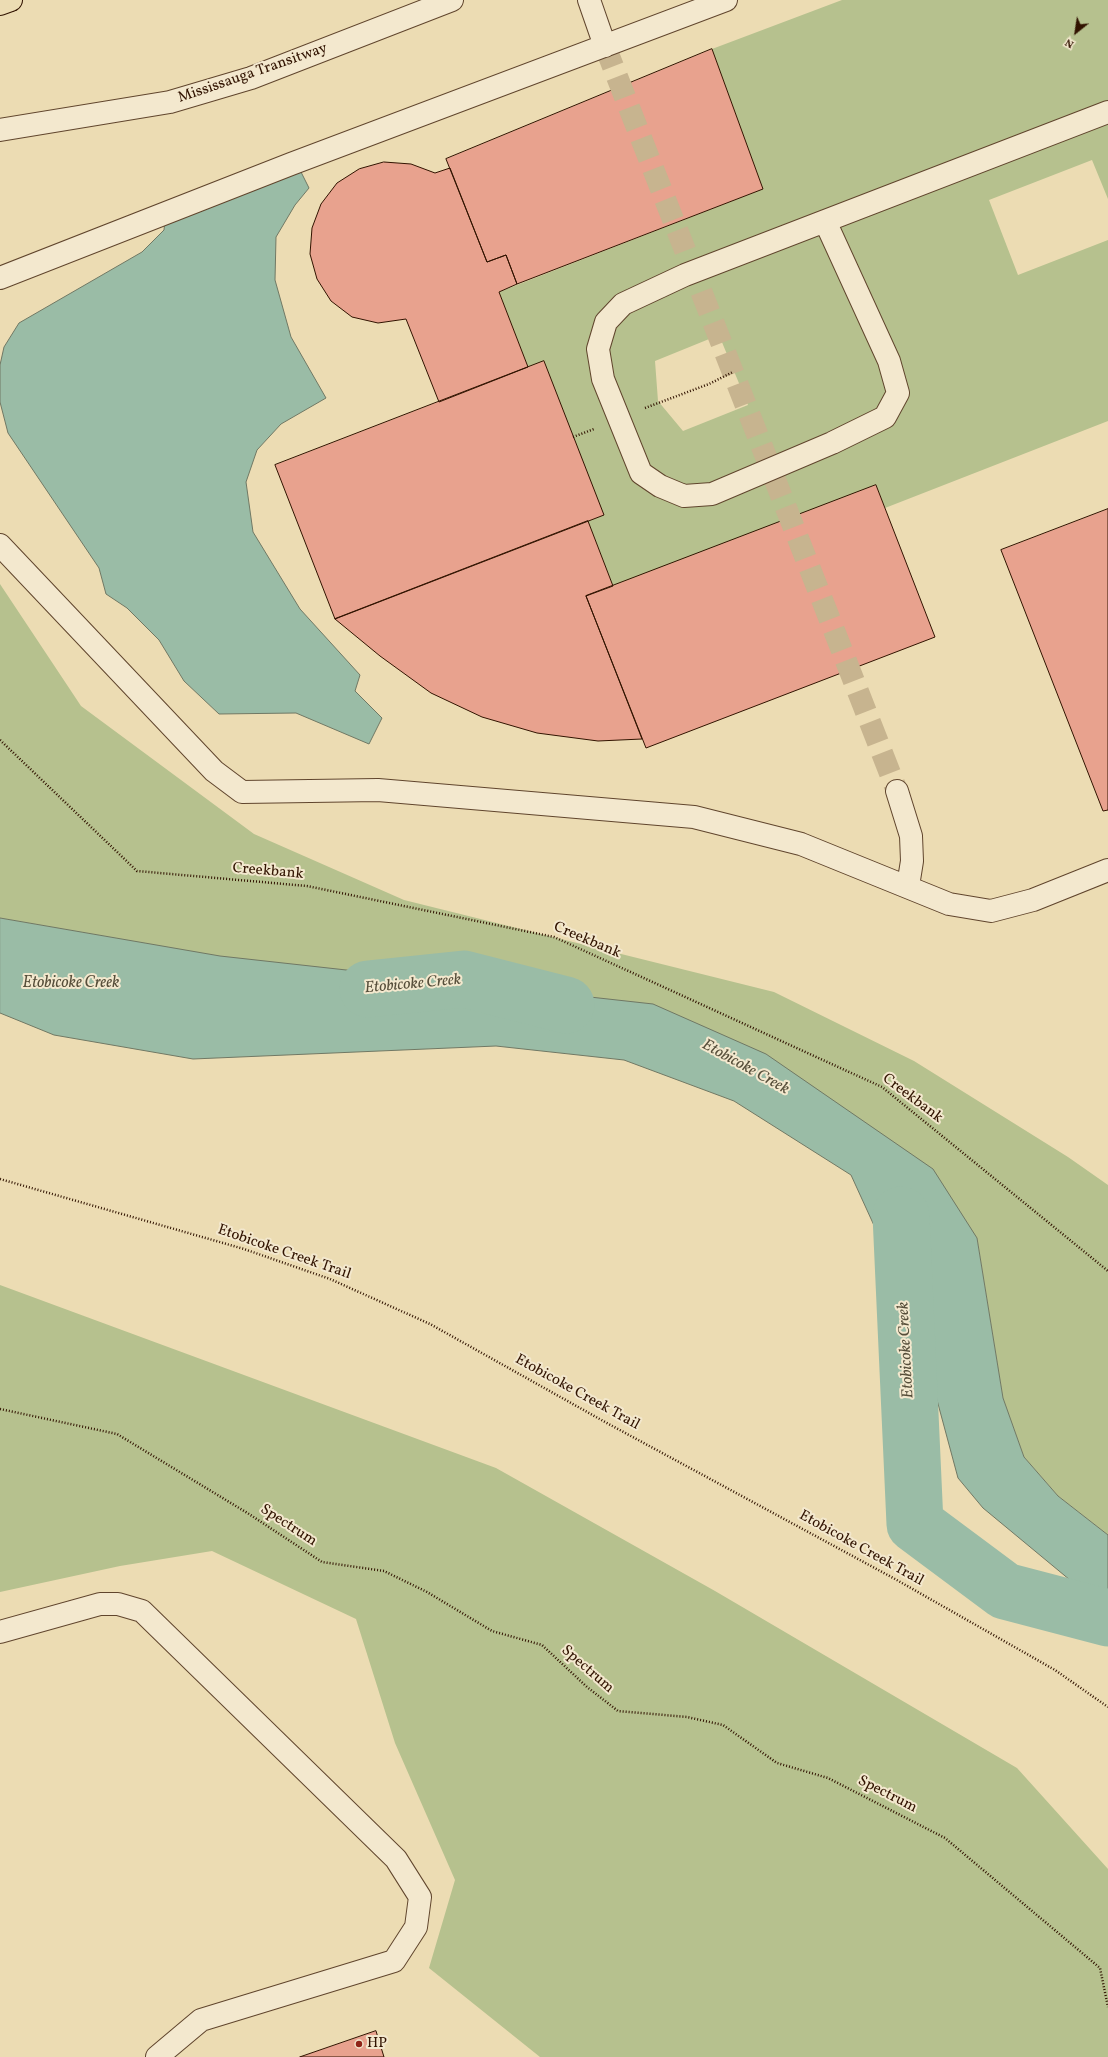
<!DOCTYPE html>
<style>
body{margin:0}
#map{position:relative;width:1108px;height:2057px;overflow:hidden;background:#ecdcb3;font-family:Vollkorn,serif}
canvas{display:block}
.north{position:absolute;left:1056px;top:12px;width:40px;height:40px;-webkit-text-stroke:3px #f3e8ce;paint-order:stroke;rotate:210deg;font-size:11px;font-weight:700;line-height:16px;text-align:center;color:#311300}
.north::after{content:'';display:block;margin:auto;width:14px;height:18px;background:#311300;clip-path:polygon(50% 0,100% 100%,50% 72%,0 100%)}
</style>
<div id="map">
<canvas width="1108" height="2057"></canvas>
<div class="north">N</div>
</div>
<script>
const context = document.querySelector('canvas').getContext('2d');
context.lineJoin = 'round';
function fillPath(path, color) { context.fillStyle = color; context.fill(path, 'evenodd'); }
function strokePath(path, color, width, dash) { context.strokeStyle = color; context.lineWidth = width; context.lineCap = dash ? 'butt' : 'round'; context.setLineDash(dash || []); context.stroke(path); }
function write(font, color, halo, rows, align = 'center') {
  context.font = font + ' Vollkorn,serif'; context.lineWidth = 4; context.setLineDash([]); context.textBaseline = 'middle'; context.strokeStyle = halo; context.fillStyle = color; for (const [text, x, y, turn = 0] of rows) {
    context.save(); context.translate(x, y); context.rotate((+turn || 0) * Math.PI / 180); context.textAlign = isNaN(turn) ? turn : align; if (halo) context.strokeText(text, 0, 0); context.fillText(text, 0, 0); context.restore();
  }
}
const green = new Path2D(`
 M842,0H1108V199L1092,160L989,200L1018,275L1108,240V421L885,508L876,485L613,586L588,521L603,515L544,361L528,367L499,292L763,189L712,49ZM719,335L748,405L683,431L658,401L655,361Z
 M0,584L81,706L254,834L404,900L774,992L914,1061L1068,1157L1108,1185V1535L1058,1496L1024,1457L1003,1399L977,1238L766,1054L0,918Z
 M0,1285L496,1468L715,1591L1017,1768L1108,1869V2057H540L429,1968L455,1880L395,1743L356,1619L212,1551L120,1566L0,1592Z`);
const water = new Path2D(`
 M292,154L309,188L295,205L276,237L275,280L291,337L326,398L281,424L257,450L246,482L253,532L300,609L360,675L355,691L382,718L369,744L296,713L219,714L184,681L159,640L127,608L106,594L99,568L8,433L0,402V365L4,347L19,323L142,252L164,230L166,208Z
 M0,918L220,956L653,1004L766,1054L933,1169L977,1238L1003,1398L1024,1457L1058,1496L1108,1535V1601L1076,1585L983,1508L958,1478L913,1311L851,1175L734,1101L624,1060L496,1046L193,1059L54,1035L0,1013Z`);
const river = new Path2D(`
 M368,989L464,979L566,1005
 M901,1215L915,1524L1005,1591L1108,1618`);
const building = new Path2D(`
 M712,49L763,189L517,284L506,255L487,262L446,159Z
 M384,162L411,164L435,173L450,168L487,262L506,255L517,284L499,292L528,367L439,402L406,319L378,323L352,317L331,301L317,279L310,254L312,228L321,204L337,183L359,169Z
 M544,361L604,515L335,619L275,465Z
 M876,485L935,637L646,748L586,596Z
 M1108,509V810L1103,811L1001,550Z
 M588,521L613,586L586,596L642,739L598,741L537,733L482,717L431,693L380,656L335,619Z
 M376,2031L384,2057H300Z`);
const minorTunnel = new Path2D(`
 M605,46L897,791`);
const path = new Path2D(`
 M645,408L709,384L733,372
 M573,437L594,429
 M0,740L137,871L307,886L554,937L882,1087L1108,1271
 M0,1179L244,1249L330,1279L430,1324L605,1422L895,1579L1055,1670L1108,1707
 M0,1409L117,1434L249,1514L322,1562L384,1571L427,1592L492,1631L542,1645L587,1687L618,1711L687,1717L723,1725L777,1763L828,1778L945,1838L1100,1968L1108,2007`);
const minor = new Path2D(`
 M589,0L605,46
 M0,130L170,102L251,78L452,0
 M825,221L889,361L898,393L885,417L832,443L712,494L684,496L660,486L641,473L603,379L598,349L606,322L623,304L685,275L1108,112
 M0,278L291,164L726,0
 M0,545L214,771L242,792L378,790L694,817L801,844L949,904L991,911L1033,900L1108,870
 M897,791L911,836L912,861L908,886
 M0,1632L100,1604H118L142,1611L396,1859L420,1897L416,1927L394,1961L201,2020L157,2057`);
const major = new Path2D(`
 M0,4L11,0`);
const markers = [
 [359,2044,4,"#8f2418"]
];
const streetNames = [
 ["Mississauga Transitway",253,74,-19],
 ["Creekbank",268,872,5],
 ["Creekbank",587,941,23],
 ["Creekbank",912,1099,37],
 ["Etobicoke Creek Trail",284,1253,19],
 ["Etobicoke Creek Trail",577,1393,29],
 ["Spectrum",288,1526,33],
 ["Etobicoke Creek Trail",861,1549,29],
 ["Spectrum",587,1670,41],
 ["Spectrum",887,1795,27]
];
const poiNames = [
 ["HP",367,2044]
];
const waterNames = [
 ["Etobicoke Creek",71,984],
 ["Etobicoke Creek",413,985,-5],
 ["Etobicoke Creek",745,1068,29],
 ["Etobicoke Creek",907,1350,-93]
];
fillPath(green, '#b6c18e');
fillPath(water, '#9abca6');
strokePath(water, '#707864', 1);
strokePath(river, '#9abca6', 57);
fillPath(building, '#e8a28e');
strokePath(building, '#311300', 1);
strokePath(minorTunnel, '#c7b48f', 22, [22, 11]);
strokePath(minor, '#60452d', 24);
strokePath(major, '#311300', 24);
strokePath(path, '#311300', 2.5, [1, 2]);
strokePath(minor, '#f3e8ce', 22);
strokePath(major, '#ecdcb3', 22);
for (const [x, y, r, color] of markers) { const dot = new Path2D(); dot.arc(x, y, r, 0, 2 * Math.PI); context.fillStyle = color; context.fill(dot); strokePath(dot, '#f3e8ce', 1.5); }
write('15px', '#311300', '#f3e8ce', streetNames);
write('15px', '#311300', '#f3e8ce', poiNames, 'left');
write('italic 16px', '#564e3a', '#f3e8ce', waterNames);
</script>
